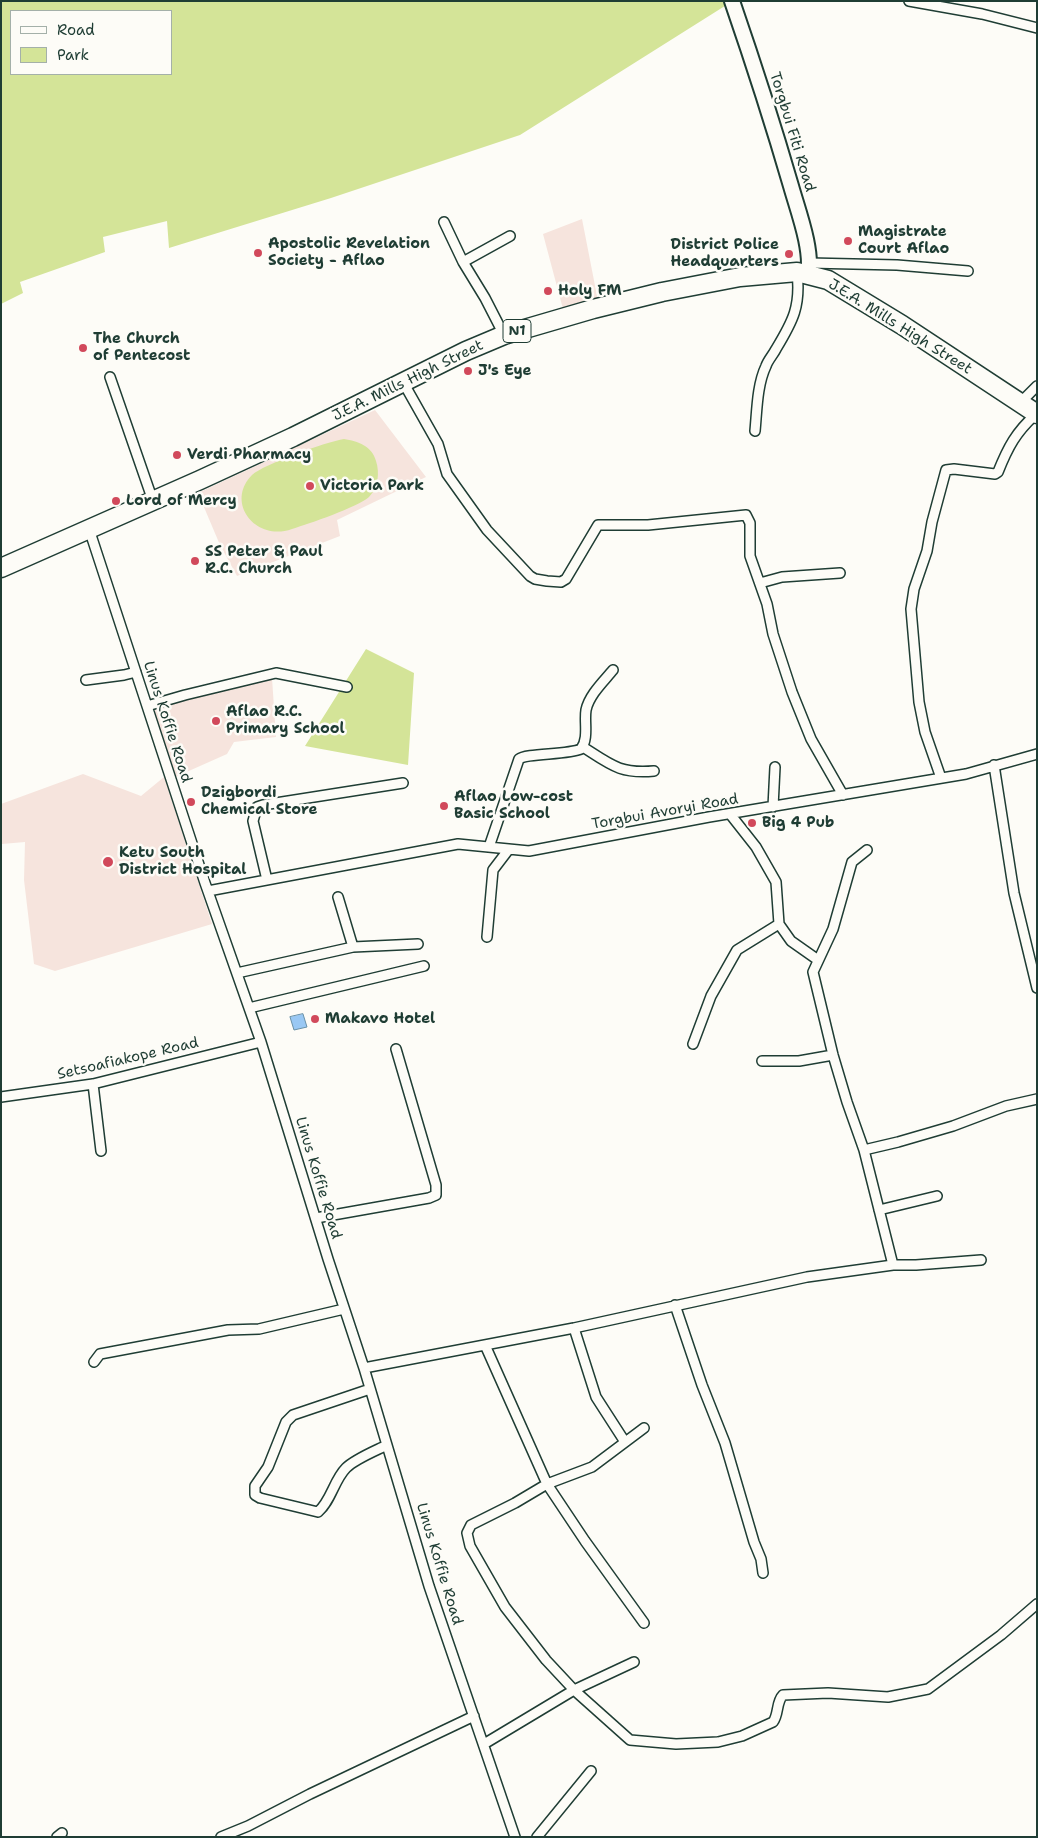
<!DOCTYPE html>
<style>
body{margin:0}
#map{position:relative;width:1038px;height:1838px;overflow:hidden;background:#fdfcf7;font-family:"Shantell Sans",sans-serif}
canvas{display:block}
.frame{position:absolute;inset:0;border:2px solid #1f3d34;pointer-events:none}
.legend{position:absolute;left:10px;top:10px;width:162px;height:65px;box-sizing:border-box;background:#fdfcf7;border:1px solid #a4b0a9;margin:0;padding:6px 9px;list-style:none;font-size:15px;color:#1f3d34}
.legend li{display:flex;align-items:center;gap:10px;height:25px}
.legend b{width:25px;border:1px solid #a4b0a9}
</style>
<div id="map">
<canvas width="1038" height="1838"></canvas>
<div class="frame"></div>
<ul class="legend">
<li><b style="height:6px;background:#fdfcf7"></b>Road</li>
<li><b style="height:14px;background:#d4e498"></b>Park</li>
</ul>
</div>
<script>
const context = document.querySelector('canvas').getContext('2d');
context.lineJoin = 'round';
function fillPath(path, color) { context.fillStyle = color; context.fill(path, 'evenodd'); }
function strokePath(path, color, width, dash) { context.strokeStyle = color; context.lineWidth = width; context.lineCap = dash ? 'butt' : 'round'; context.setLineDash(dash || []); context.stroke(path); }
function write(font, color, halo, rows, align = 'center') {
  context.font = font + ' "Shantell Sans",sans-serif'; context.lineWidth = 5; context.setLineDash([]); context.textBaseline = 'middle'; context.strokeStyle = halo; context.fillStyle = color; for (const [text, x, y, turn = 0] of rows) {
    context.save(); context.translate(x, y); context.rotate((+turn || 0) * Math.PI / 180); context.textAlign = isNaN(turn) ? turn : align; if (halo) context.strokeText(text, 0, 0); context.fillText(text, 0, 0); context.restore();
  }
}
const built = new Path2D(`
 M582,219L598,301L563,309L543,234Z
 M375,410L426,477L337,520L340,536L237,576L220,545L198,493Z
 M272,678L276,737L234,742L227,754L173,778L153,706Z
 M83,774L141,796L164,777L212,924L55,971L34,964L24,880L25,842L2,844L1,804Z`);
const green = new Path2D(`
 M1,1H727L728,4L520,135L331,198L169,248L167,221L103,237L105,252L20,282L23,293L1,304ZM11,11H171V74H11Z
 M344,439C358,441 372,446 376,461C380,473 378,488 369,497C358,507 308,524 292,529C255,542 225,502 252,475C264,464 326,442 344,439Z
 M366,649L414,673L408,765L305,746Z`);
const water = new Path2D(`
 M303,1014L307,1027L294,1030L290,1017Z`);
const street = new Path2D(`
 M909,1L982,14L1037,28
 M444,222L463,262L485,298L504,335
 M463,262L510,236
 M809,263L897,265L968,271
 M110,377L153,501
 M403,382L438,444L447,474L487,530L530,576L535,579L547,581L561,582L566,579L598,525H648L746,515L750,523V556L767,604L773,634L792,692L811,739L843,795
 M1020,403L1037,386
 M755,431C757,410 757,385 766,366C768,360 773,355 776,349C793,321 801,306 797,272
 M89,529L205,883L261,1042L328,1259L364,1368L429,1586L515,1837
 M760,583L782,577L840,573
 M86,680L124,675L136,672
 M147,706L185,695L276,673L347,687
 M583,747C611,765 620,774 654,771
 M994,765L1014,893L1037,988
 M941,778L925,732L919,702L911,609L914,589L927,551L932,522L946,470L954,469L995,474L998,472C1008,447 1016,432 1036,414
 M773,807L775,767
 M489,847L519,759C526,753 568,755 581,749C589,738 584,722 586,710C589,695 604,681 613,670
 M867,850L852,862L833,929L813,972L833,1055L847,1102L864,1150L893,1265
 M267,880L253,821L257,807L263,805L403,783
 M208,891L458,844L529,851L709,817L966,774L1037,754
 M338,897L353,947
 M779,924L791,941L818,960
 M487,937L493,870L509,849
 M237,973L353,947L418,944
 M249,1008L424,966
 M693,1044L711,996L737,950L779,924L776,882L756,847L730,814
 M762,1061H799L833,1055
 M93,1084L101,1151
 M1,1097L93,1084L261,1042
 M864,1150L898,1142L953,1126L1006,1106L1037,1099
 M879,1210L937,1196
 M316,1218L429,1198L436,1195V1185L396,1049
 M675,1305L702,1385L725,1443L754,1542L761,1559L763,1573
 M574,1328L596,1397L625,1442
 M485,1345L547,1484L585,1541L644,1623
 M94,1362L100,1354L228,1330L259,1329L344,1309
 M364,1368L574,1328L807,1277L893,1265H916L981,1260
 M370,1389L293,1415L286,1422L268,1467L255,1486V1495L260,1498L318,1512C331,1501 334,1480 346,1468C355,1459 375,1451 387,1445
 M644,1428L592,1467L547,1484L515,1503L471,1525L467,1533L470,1546L505,1607L546,1660L574,1690L630,1740L676,1744L718,1742L742,1736L773,1722C779,1714 776,1702 783,1695L828,1693L888,1697L928,1689L1001,1635L1037,1604
 M484,1744L574,1690L634,1662
 M57,1837L62,1833
 M221,1837L248,1826L310,1794L474,1716
 M537,1837L591,1771`);
const secondary = new Path2D(`
 M732,1C753,62 773,124 791,186C798,211 813,250 808,275`);
const highway = new Path2D(`
 M1,568L200,480L293,437L466,351L504,335L593,309L662,292L740,277L797,272L828,280L902,325L1037,414`);
const markers = [
 [848,241,5,"#d1495b"],
 [258,253,5,"#d1495b"],
 [789,254,5,"#d1495b"],
 [548,291,5,"#d1495b"],
 [83,348,5,"#d1495b"],
 [468,371,5,"#d1495b"],
 [177,455,5,"#d1495b"],
 [310,486,5,"#d1495b"],
 [116,501,5,"#d1495b"],
 [195,561,5,"#d1495b"],
 [216,721,5,"#d1495b"],
 [191,802,5,"#d1495b"],
 [444,806,5,"#d1495b"],
 [752,823,5,"#d1495b"],
 [108,862,6,"#d1495b"],
 [315,1019,5,"#d1495b"]
];
const shields = [
 [517,331,28]
];
const shieldNames = [
 ["N1",517,331]
];
const streetNames = [
 ["Torgbui Fiti Road",792,132,73],
 ["J.E.A. Mills High Street",900,327,32],
 ["J.E.A. Mills High Street",408,381,-26],
 ["Linus Koffie Road",167,722,72],
 ["Torgbui Avoryi Road",665,812,-10],
 ["Setsoafiakope Road",128,1059,-13],
 ["Linus Koffie Road",318,1178,73],
 ["Linus Koffie Road",439,1564,73]
];
const poiNames = [
 ["Magistrate",858,232],
 ["Court Aflao",858,249],
 ["Apostolic Revelation",268,244],
 ["Society - Aflao",268,261],
 ["District Police",779,245,"right"],
 ["Headquarters",779,262,"right"],
 ["Holy FM",558,291],
 ["The Church",93,339],
 ["of Pentecost",93,356],
 ["J's Eye",478,371],
 ["Verdi Pharmacy",187,455],
 ["Victoria Park",320,486],
 ["Lord of Mercy",126,501],
 ["SS Peter & Paul",205,552],
 ["R.C. Church",205,569],
 ["Aflao R.C.",226,712],
 ["Primary School",226,729],
 ["Dzigbordi",201,793],
 ["Chemical Store",201,810],
 ["Aflao Low-cost",454,797],
 ["Basic School",454,814],
 ["Big 4 Pub",762,823],
 ["Ketu South",119,853],
 ["District Hospital",119,870],
 ["Makavo Hotel",325,1019]
];
fillPath(built, '#f6e4dd');
fillPath(green, '#d4e498');
fillPath(water, '#99c8f4');
strokePath(water, '#6890a7', 1);
strokePath(street, '#1f3d34', 12);
strokePath(secondary, '#1f3d34', 18);
strokePath(highway, '#1f3d34', 21);
strokePath(street, '#fdfcf7', 9);
strokePath(secondary, '#fdfcf7', 14);
strokePath(highway, '#fdfcf7', 18);
for (const [x, y, r, color] of markers) { const dot = new Path2D(); dot.arc(x, y, r, 0, 2 * Math.PI); context.fillStyle = color; context.fill(dot); strokePath(dot, '#fdfcf7', 2); }
for (const [x, y, w] of shields) { const box = new Path2D(); box.roundRect(x - w / 2, y - 11.5, w, 23, 4); context.fillStyle = '#fdfcf7'; context.fill(box); strokePath(box, '#1f3d34', 1); }
write('bold 14px', '#1f3d34', null, shieldNames);
write('15px', '#1f3d34', '#fdfcf7', streetNames);
write('bold 15px', '#1f3d34', '#fdfcf7', poiNames, 'left');
</script>
